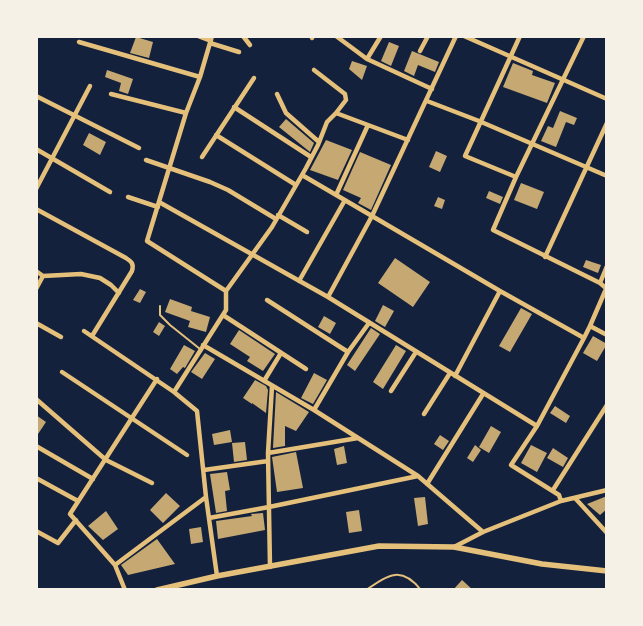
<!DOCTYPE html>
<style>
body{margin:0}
#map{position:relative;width:643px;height:626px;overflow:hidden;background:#14213d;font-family:"Fira Sans",sans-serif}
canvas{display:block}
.frame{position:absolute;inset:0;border:38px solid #f6f1e7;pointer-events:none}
</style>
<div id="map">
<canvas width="643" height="626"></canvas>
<div class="frame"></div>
</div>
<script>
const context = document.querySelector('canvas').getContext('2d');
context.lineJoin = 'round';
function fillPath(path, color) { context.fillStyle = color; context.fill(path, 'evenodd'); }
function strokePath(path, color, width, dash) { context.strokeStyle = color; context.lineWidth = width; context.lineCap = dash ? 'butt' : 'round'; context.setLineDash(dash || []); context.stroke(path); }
const building = new Path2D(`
 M136,37L153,42L149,58L130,53Z
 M389,42L399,46L391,66L381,61Z
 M412,51L439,62L435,72L418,65L414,76L404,71Z
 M352,61L367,66L362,80L349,69Z
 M513,63L533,71L532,75L555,83L547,103L503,87Z
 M107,70L133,79L128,94L119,91L121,83L105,77Z
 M560,111L577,118L574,125L566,122L556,147L541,141L548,126L553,128Z
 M286,119L314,143L310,152L279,127Z
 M89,133L106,142L100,155L83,145Z
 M326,140L352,150L338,180L310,170Z
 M436,151L447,156L440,172L429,167Z
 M360,152L391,165L371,210L358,203L361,198L343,190Z
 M521,183L544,192L537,209L514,200Z
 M489,191L503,197L500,204L486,198Z
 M438,197L445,200L442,209L434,206Z
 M395,258L430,282L413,307L378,283Z
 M586,260L601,265L598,273L583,267Z
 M140,289L146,292L140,303L133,300Z
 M170,299L192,307L191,311L210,317L206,332L188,327L190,321L165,312Z
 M383,305L394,311L385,327L375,321Z
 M521,308L532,314L510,352L499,346Z
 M324,316L336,323L330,334L318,327Z
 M159,322L165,326L159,336L153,332Z
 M371,328L380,334L355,371L347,365Z
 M239,330L275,354L263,371L247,361L250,357L230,344Z
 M593,336L607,344L597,361L583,353Z
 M184,345L195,351L185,368L183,367L177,374L170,369Z
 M396,345L406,351L383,389L373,382Z
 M205,353L215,359L202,379L191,372Z
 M314,373L327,380L313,404L301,398Z
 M255,380L266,386L268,390L266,413L252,403V404L243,398Z
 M276,392L309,412L296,431L285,426V446L273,448Z
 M555,406L570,416L566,423L550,413Z
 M36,415L46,422L36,437Z
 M491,426L501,432L489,453L479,447Z
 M230,430L232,442L214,445L212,434Z
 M440,435L449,441L443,450L434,444Z
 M245,442L247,460L234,462L232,443Z
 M475,445L481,450L473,462L467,458Z
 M531,445L547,453L537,472L521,463Z
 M344,446L347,463L337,465L334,449Z
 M553,448L568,458L563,467L547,458Z
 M296,452L303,488L277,492L272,457Z
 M227,472L230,490L225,491L227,511L216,513L210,474Z
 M166,493L180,506L163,523L150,510Z
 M607,496V509L600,515L587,504Z
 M425,497L428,524L418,526L414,498Z
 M359,510L362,531L349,533L346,512Z
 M106,511L118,529L103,540L88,526Z
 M263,513L265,530L218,539L216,521L252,516L251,514Z
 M201,527L203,542L191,544L189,529Z
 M157,539L175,564L128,575L121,565Z
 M462,580L473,590H453Z`);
const service = new Path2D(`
 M160,306V315L170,325L200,349
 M366,590C388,575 401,565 421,590`);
const minor = new Path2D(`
 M198,36L211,41
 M212,36L200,77L186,113L147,241L226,291
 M243,36L250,45
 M336,36L367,59L432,89
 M464,36L607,99
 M584,36L516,177L493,230L600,283L607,289
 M312,38L313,36
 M79,42L200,77
 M210,43L239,52
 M420,51L428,36
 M367,59L381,36
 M314,70L345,94L346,100L336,113L408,140
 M111,94L186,113
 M277,94L286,113L319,142
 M36,96L139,148
 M427,101L479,121L607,176
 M234,107L311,157
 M216,135L296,185
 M36,149L110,192
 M202,157L254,78
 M146,160L210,182L228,190L276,219
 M302,175L500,291L455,376
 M516,177L465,156L520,36
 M36,189L90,86
 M336,195L368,125
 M128,197L158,207
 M159,202L328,297L537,426
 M36,209L126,258C132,262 134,264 132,271L92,336
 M278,215L307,232
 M545,257L607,123
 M36,271L43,276L81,274L100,278L111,285L119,293
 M299,281L345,200
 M600,283L607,266
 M36,289L43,276
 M500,291L584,338L590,326L607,335
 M328,297L372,216L456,36
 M267,300L348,352
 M223,315L306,369
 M36,323L61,337
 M590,326L606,289
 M84,331L174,392L197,411L206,497
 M203,345L314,410L418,476L483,532
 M62,372L187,455
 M157,379L70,514L115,565L206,497L217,576
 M264,381L281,353
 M391,391L416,352
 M174,392L226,310V291L272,227L306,168L318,145L327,122L336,113
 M36,399L106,460L152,483
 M314,410L348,352L369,323
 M424,414L450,373
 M36,446L93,479
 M268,453L358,438
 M204,470L268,461
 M36,478L78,501
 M427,484L483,394
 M553,490L607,405
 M575,498L607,533
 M561,501L559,495L511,465L537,426L584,338
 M209,518L269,507L418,476
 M36,531L58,543L76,520
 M454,547L483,532L561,501L607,490
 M115,565L125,590
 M270,567L268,453L272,386`);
const tertiary = new Path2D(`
 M157,590L217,576L379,546L454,547L542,564L607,571`);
fillPath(building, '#c6a872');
strokePath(service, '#e5c07b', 2);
strokePath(minor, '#e5c07b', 4.5);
strokePath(tertiary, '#e5c07b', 5.5);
</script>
